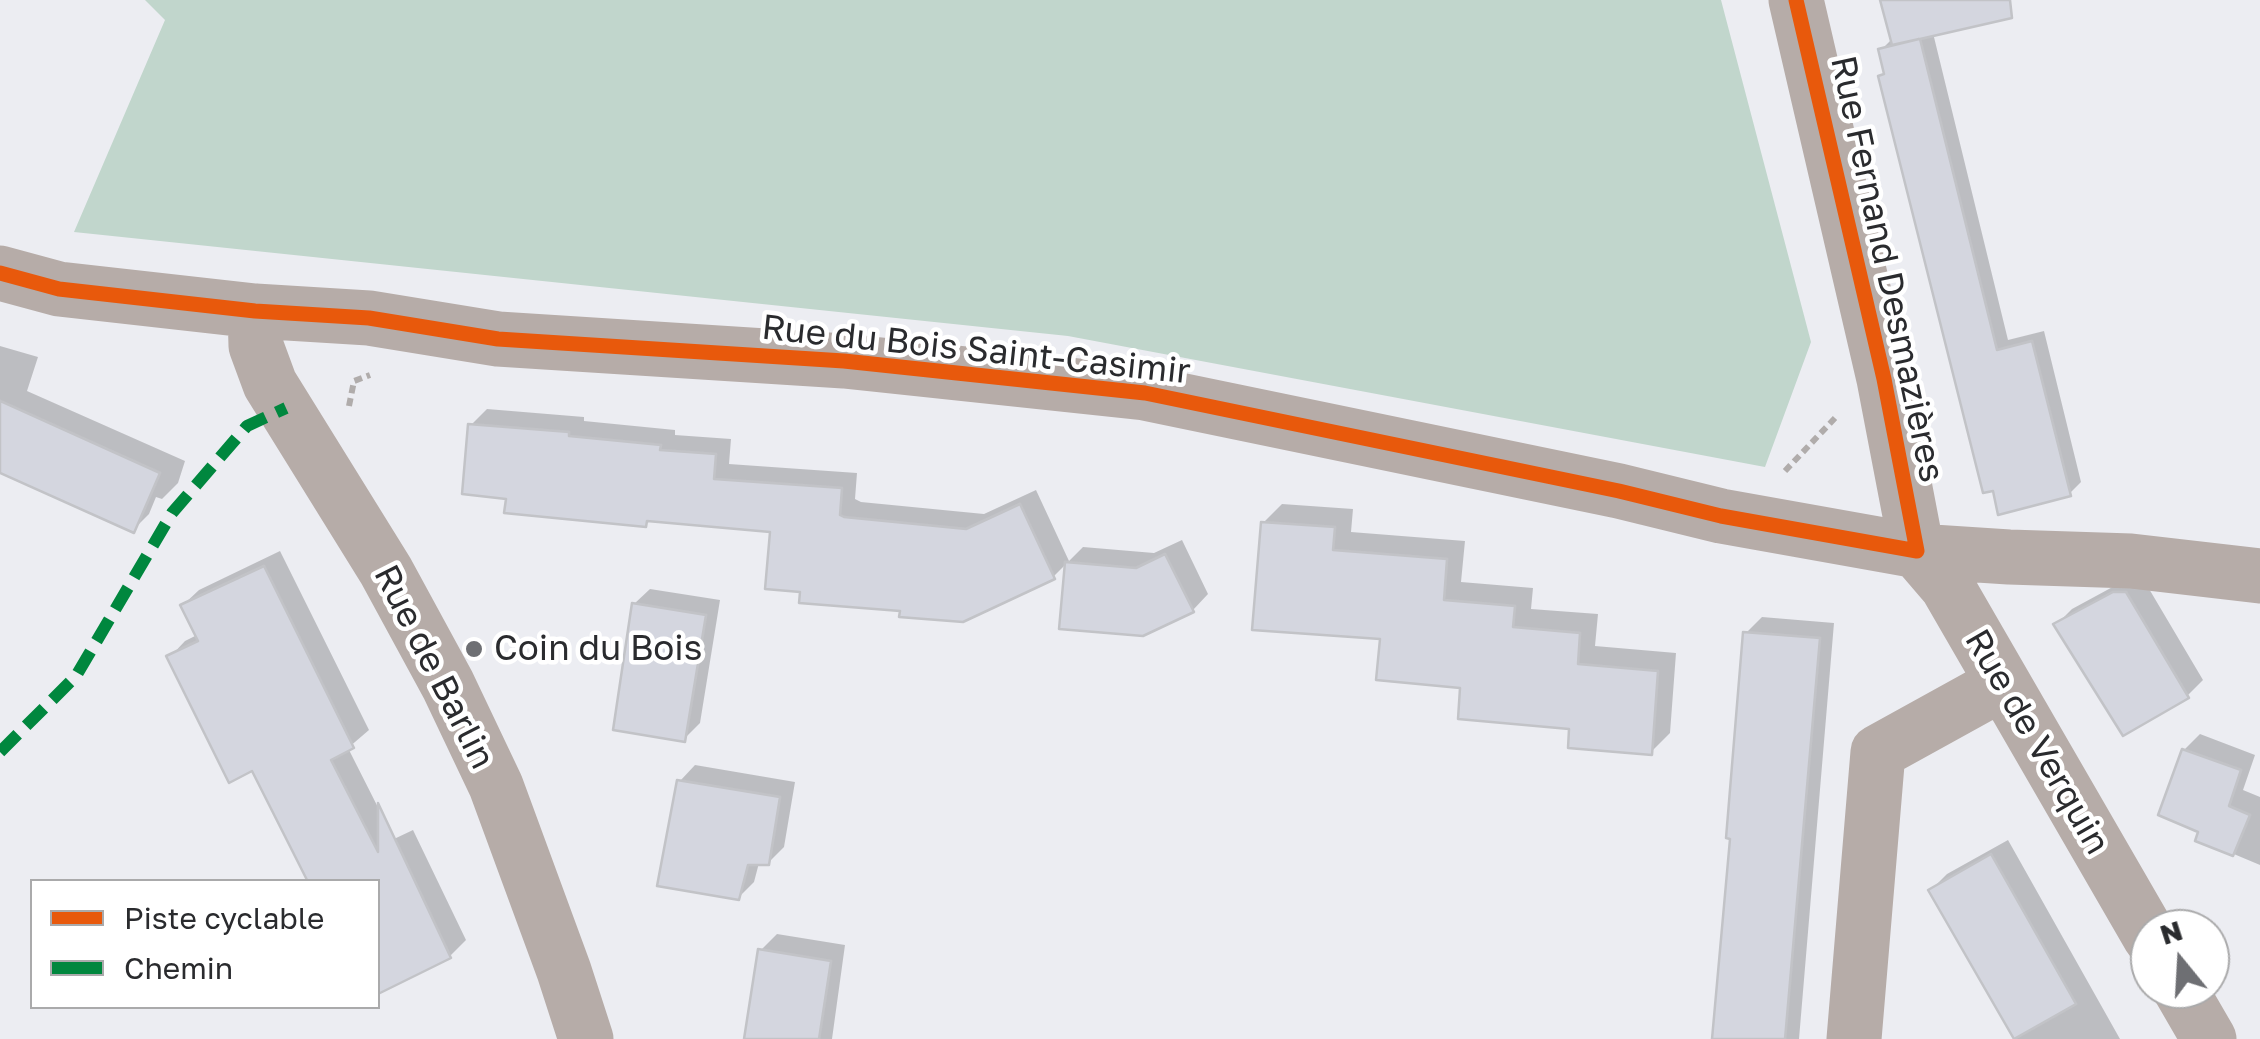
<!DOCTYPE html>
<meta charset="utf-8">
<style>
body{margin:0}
#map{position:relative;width:2260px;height:1039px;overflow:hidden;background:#ecedf2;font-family:"Golos Text",sans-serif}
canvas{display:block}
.legend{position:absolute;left:30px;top:879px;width:350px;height:130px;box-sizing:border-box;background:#fff;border:2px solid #aaaaab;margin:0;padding:12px 18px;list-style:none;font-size:30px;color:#2a2b2e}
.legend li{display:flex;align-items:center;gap:20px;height:50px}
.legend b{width:50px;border:2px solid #aaaaab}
.north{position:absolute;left:2130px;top:909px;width:100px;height:100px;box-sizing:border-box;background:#fff;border:2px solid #aaaaab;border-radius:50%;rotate:342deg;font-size:28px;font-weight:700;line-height:40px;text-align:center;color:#2a2b2e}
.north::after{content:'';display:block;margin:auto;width:35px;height:45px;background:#6e6f73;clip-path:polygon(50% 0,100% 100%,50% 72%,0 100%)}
</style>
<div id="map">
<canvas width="2260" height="1039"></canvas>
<ul class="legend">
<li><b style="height:12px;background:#e8590c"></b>Piste cyclable</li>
<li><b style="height:12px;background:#00873e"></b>Chemin</li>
</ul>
<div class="north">N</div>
</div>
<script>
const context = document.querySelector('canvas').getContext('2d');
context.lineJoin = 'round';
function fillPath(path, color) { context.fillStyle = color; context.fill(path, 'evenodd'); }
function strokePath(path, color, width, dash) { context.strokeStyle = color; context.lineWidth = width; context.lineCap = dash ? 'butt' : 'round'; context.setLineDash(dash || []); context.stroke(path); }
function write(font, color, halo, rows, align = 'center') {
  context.font = font + ' "Golos Text",sans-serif'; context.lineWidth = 9; context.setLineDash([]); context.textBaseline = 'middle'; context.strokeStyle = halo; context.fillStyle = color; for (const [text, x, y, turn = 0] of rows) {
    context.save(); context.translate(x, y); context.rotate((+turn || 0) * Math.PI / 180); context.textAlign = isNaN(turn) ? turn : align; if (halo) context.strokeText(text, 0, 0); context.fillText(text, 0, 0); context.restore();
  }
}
const green = new Path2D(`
 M145,0H1721L1811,342L1765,467L1068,336L74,232L165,20Z`);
const shadow = new Path2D(`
 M1883,0H1944L1933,33L2008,340L2044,331L2081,482L2069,494L2000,512L1881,76L1886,72L1881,50L1893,38Z
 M0,346L38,357L27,391L185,461L178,483L162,499L156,497L149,514L133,530L0,453Z
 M487,409L584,417V421L675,430V435L731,439L729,464L857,473L855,499L861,502L984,514L1036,490L1069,561L1083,547L1154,553L1182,540L1208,594L1193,610L1067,563L1053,577L903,608L803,589L772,529L652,519L645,525L508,497L471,425Z
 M1282,504L1353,509L1351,532L1465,541L1461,582L1533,588L1531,609L1598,614L1595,646L1676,653L1670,733L1651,752L1572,727L1463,685L1382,637L1263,523Z
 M280,551L369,730L348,748L394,839L413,830L466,940L450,956L378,991V882L253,767L170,657L185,641L197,635L183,605L199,590Z
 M2131,577H2142L2203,680L2187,696L2056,625L2072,609Z
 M650,589L720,600L700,723L684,739L634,604Z
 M1762,617L1834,623L1799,1039H1715L1746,633Z
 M2200,734L2255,755L2243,790L2260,797V865L2198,839L2201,831L2184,750Z
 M695,765L795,782L784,847L768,863H759L754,882L738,898L680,781Z
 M2008,840L2120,1039H2016L1931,890L1947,874Z
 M777,934L845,945L832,1039H747L761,950Z`);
const building = new Path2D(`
 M1880,0H2010L2012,18L1920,39L1997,350L2032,341L2071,496L1998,515L1993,491L1983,493L1878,76L1884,74L1878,49L1919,39L1892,45Z
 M0,401L160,473L134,533L0,473Z
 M468,424L569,432V436L661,445L660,450L716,454L714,479L842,488L840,515L844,517L966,529L1020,504L1055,579L963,622L899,617L900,611L799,603L800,592L765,589L770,532L647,521L646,527L504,513L506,499L462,494Z
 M1261,522L1335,527L1333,550L1447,559L1444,600L1515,606L1513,627L1580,633L1578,664L1658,671L1652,755L1568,748L1569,729L1458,719L1460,688L1376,680L1380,639L1252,630Z
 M1165,554L1194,612L1143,636L1059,629L1065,562L1136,568Z
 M264,566L354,748L331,760L378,852V803L451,958L378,994V882H308L252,771L229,783L166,656L198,641L180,605Z
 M2113,592H2126L2189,698L2123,736L2053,624Z
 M632,603L706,615L685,742L613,730Z
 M1743,632L1820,638L1785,1039H1712L1730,839L1726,838Z
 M2182,749L2241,770L2229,806L2250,815L2233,856L2195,841L2198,832L2158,815Z
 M677,780L780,797L769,865H748L739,900L657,886Z
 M1991,854L2076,1004L2014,1039L1928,890Z
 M758,949L831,961L819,1039H744Z`);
const path = new Path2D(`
 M349,406L354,381L370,375
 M1785,471L1835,418`);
const minor = new Path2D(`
 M1796,0L1884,379L1917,551L1947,586L2150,937
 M0,273L59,289L255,311L369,318L498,339L844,361L1145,393L1619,491L1721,516L1917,551L2009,557L2131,561L2260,576
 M255,311L256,346L270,384L386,571L448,685L496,786L564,971L586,1039
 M2180,989L2209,1039
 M1854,1039L1878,752L2003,683`);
const quiet = new Path2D(`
 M0,752L76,676L172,513L247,426L286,408`);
const cycleway = new Path2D(`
 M0,273L59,289L255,311L369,318L498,339L844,361L1145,393L1619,491L1721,516L1917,551L1884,379L1796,0`);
const markers = [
 [474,649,10,"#6e6f73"]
];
const streetNames = [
 ["Rue Fernand Desmazières",1887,269,78],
 ["Rue du Bois Saint-Casimir",976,350,6],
 ["Rue de Barlin",434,667,63],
 ["Rue de Verquin",2037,742,60]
];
const poiNames = [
 ["Coin du Bois",494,649]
];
fillPath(green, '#c1d6cc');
fillPath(shadow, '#0003');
fillPath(building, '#d4d6df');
strokePath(building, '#c2c3c7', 2.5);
strokePath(path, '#b0acab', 6, [8, 5]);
strokePath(minor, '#b6aca8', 55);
strokePath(quiet, '#00873e', 12, [25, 12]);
strokePath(cycleway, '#e8590c', 15);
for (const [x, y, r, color] of markers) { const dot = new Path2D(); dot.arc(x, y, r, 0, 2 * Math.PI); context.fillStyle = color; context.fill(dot); strokePath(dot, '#fff', 4); }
write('35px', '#2a2b2e', '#fff', streetNames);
write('35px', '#2a2b2e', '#fff', poiNames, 'left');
</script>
